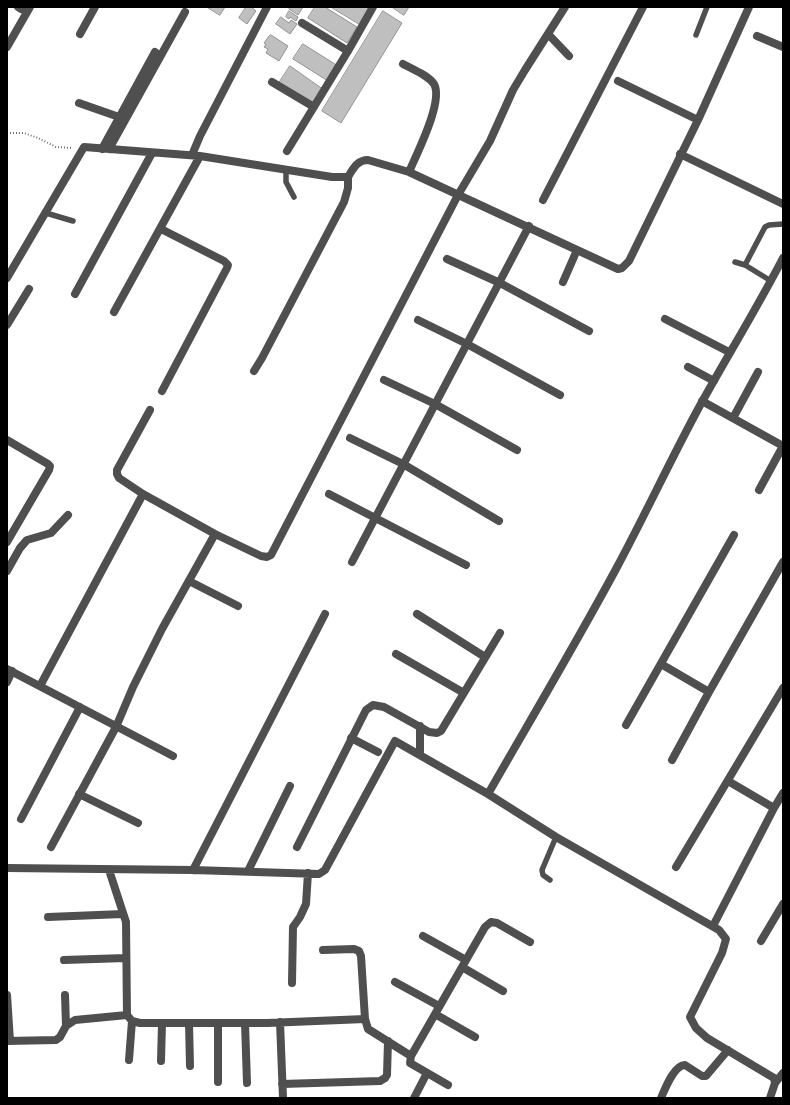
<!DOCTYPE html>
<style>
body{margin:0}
#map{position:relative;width:790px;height:1105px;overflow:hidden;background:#fff;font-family:"Asap Condensed",sans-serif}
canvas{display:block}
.frame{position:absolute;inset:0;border:8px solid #000;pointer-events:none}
</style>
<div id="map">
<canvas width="790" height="1105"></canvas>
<div class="frame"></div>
</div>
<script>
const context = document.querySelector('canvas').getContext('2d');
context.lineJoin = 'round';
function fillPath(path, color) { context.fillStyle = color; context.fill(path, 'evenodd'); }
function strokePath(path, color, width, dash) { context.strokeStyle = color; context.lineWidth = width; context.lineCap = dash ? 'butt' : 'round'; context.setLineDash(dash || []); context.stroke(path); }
const building = new Path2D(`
 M207,7H225L220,15Z
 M246,7H251L256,11L247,24L239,18Z
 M291,7H303L298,15L289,9Z
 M315,7H325L357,27L347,43L308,18Z
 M331,7H371L361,25Z
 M392,7H409L404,15Z
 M289,11L298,17L296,21L290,17L289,19L286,17Z
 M383,11L402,23L341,123L322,111Z
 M281,17L289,23L291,20L297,24L290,34L276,24Z
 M271,35L288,46L279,61L266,53L268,49L264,47L266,44L264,43L269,36Z
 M303,44L338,66L328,81L293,59Z
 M290,66L324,90L312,106L279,83Z`);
const path = new Path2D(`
 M7,133H24L38,138L56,147L73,148`);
const lane = new Path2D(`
 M696,35L707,7
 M286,170V182L294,197
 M46,213L73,221
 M735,262L745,265L771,281
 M745,265L765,227L769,225L783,224
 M550,880L543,875L542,870L556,837`);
const street = new Path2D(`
 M18,7L21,9
 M302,23L348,51
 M80,34L95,7
 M548,34L569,56
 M757,36L783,47
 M7,47L30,7
 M403,64C412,69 428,75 434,84C444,101 416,155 409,172
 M618,81L698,120
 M272,82L314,107
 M79,103L119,117
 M102,149L155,52
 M109,149L185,12
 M287,151L348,51L373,7
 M680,154L783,204
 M192,155L200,136L267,7
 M543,200L643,7
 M161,229L224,261L228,265L227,268L162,391
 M447,259L500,283L589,331
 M7,278L84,147L200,156L332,177H348C353,169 357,160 368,160L409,172L618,269L622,268L629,261L698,120L749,7
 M563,282L577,250
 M75,294L152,153
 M114,312L200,156
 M665,319L729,352
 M418,320L467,344L560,395
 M7,325L29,289
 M688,367L714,381
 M254,371L262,358L344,202L348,188V177
 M384,380L435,404L517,450
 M702,401L783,446L759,490
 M150,410L117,470V474L119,478L143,494L215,534L261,556L267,557L271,555L458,195L490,141L513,90L525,70L565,7
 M733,418L758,372
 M350,438L403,464L499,521
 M7,440L48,464L50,466L49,470L7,542
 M329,494L466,565
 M352,562L529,226
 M7,571L20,548L27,540L51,533L68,515
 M189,581L238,606
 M417,614L485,657
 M396,654L464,693
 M661,664L709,692
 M7,669L173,756
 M7,682L12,671
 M40,686L143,494
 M626,725L734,535
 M351,738L378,752
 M420,755V726
 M672,760L709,692L783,562
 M728,781L774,808
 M79,794L138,823
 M488,794C531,719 575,645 616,569C644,517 669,463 697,411C725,360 756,310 783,258
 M21,819L80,707
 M51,847L116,727L133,687L162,629L215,534
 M297,847L366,710L373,705L384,707L429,732L437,733L441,731L500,633
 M676,867L783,688
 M7,868L193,870L319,874L325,870L395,741L488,794L556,837L719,930L726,939L722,953L690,1017L696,1028L707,1038L774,1078L775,1083
 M109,870L126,922L127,1015L132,1021L140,1023H267L365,1019
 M193,870L325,614
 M248,871L290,786
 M48,917L123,914
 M713,926L774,808L783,793
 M423,936L466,960
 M761,941L783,904
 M323,950L354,949L359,951L361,956L365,1019L368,1029L411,1056
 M64,960L126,958
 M462,967L503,991
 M395,982L439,1006
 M292,983L293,927L300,917L306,904L308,873
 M7,995L10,1041
 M65,995L66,1026
 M435,1014L475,1037
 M280,1022L283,1098
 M189,1023L190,1066
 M218,1023V1082
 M245,1023L247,1083
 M7,1041L56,1040L60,1037L66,1026L75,1020L127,1015
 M129,1060L132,1021
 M161,1061L162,1023
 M282,1084L380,1081L385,1078L387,1075L388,1041
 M448,1085L410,1063L411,1056L485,927L491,922L497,923L530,942
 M414,1098L427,1073
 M661,1098C665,1089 674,1065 685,1065L702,1076H706L728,1050
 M770,1098L775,1083L783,1073`);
fillPath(building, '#bfbfbf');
strokePath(building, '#939393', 1);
strokePath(path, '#717171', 2, [1, 2]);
strokePath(lane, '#4f4f4f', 5.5);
strokePath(street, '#4f4f4f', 8);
</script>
